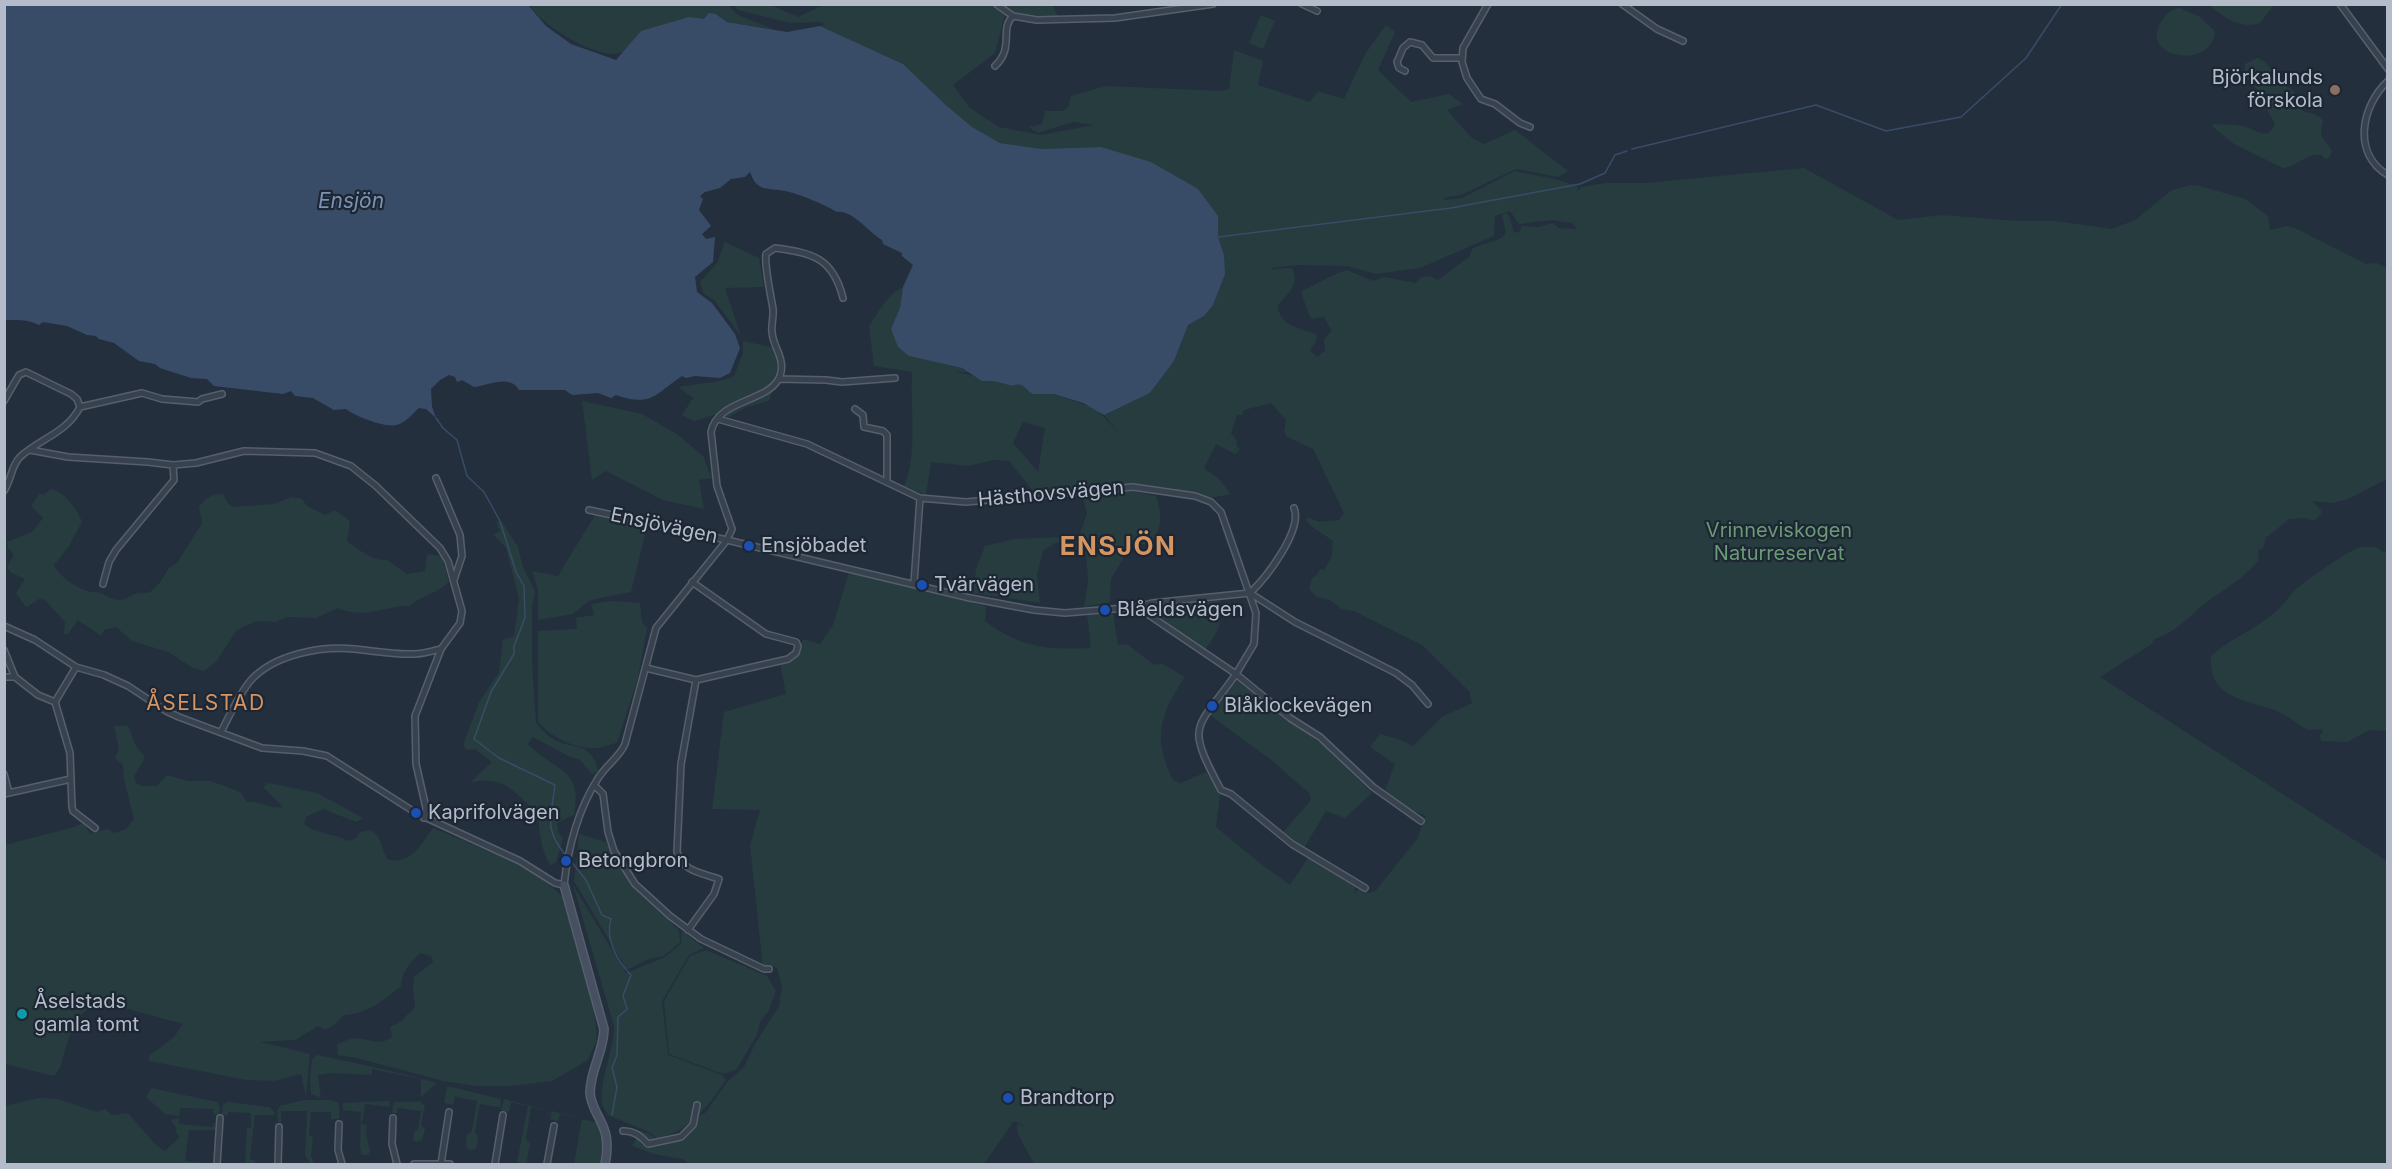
<!DOCTYPE html>
<meta charset="utf-8">
<style>
body{margin:0}
#map{position:relative;width:2392px;height:1169px;overflow:hidden;background:#242f3e;font-family:Inter,sans-serif}
canvas{display:block}
.frame{position:absolute;inset:0;border:6px solid #b4bcc9;pointer-events:none}
</style>
<div id="map">
<canvas width="2392" height="1169"></canvas>
<div class="frame"></div>
</div>
<script>
const context = document.querySelector('canvas').getContext('2d');
context.lineJoin = 'round';
function fillPath(path, color) { context.fillStyle = color; context.fill(path, 'evenodd'); }
function strokePath(path, color, width, dash) { context.strokeStyle = color; context.lineWidth = width; context.lineCap = dash ? 'butt' : 'round'; context.setLineDash(dash || []); context.stroke(path); }
function write(font, color, halo, rows, align = 'center') {
  context.font = font + ' Inter,sans-serif'; context.lineWidth = 4.5; context.setLineDash([]); context.textBaseline = 'middle'; context.strokeStyle = halo; context.fillStyle = color; for (const [text, x, y, turn = 0] of rows) {
    context.save(); context.translate(x, y); context.rotate((+turn || 0) * Math.PI / 180); context.textAlign = isNaN(turn) ? turn : align; if (halo) context.strokeText(text, 0, 0); context.fillText(text, 0, 0); context.restore();
  }
}
const green = new Path2D(`
 M598,4L728,5L738,15L773,29L727,22L717,14C713,16 708,19 704,19C697,20 692,16 686,19C665,28 636,48 619,53C598,60 539,24 530,5Z
 M734,5H771L798,17L823,5H989L1005,15L995,53L953,85L970,108L999,127L1041,135L1094,125L1073,122L1038,133L1029,127L1042,124L1045,111H1062L1068,107L1071,96L1106,86L1221,91L1229,89L1234,50L1263,61L1258,85L1310,102L1318,91L1344,99L1365,54L1386,25L1395,32L1378,70L1411,102L1449,94L1463,104L1447,110L1472,138L1484,144L1515,130L1568,171L1558,177L1516,169L1461,195L1446,197L1443,200L1462,198L1515,171L1559,180L1578,187L1577,193L1581,187L1606,183H1645L1804,168L1898,220L1942,215L2019,221H2056L2112,229L2135,220L2172,190L2191,185L2200,186L2245,199L2268,216L2270,230L2287,226L2295,228L2366,264L2377,263L2387,268V479L2348,499L2332,503L2312,501L2321,510V514L2314,521L2306,518L2289,519L2266,538L2263,548L2258,551L2259,560C2247,574 2231,586 2215,596C2193,610 2180,632 2154,639L2152,644L2100,677L2387,861V1164H1034L1017,1132V1124L1027,1127L1014,1121L984,1164H790L781,1163L780,1164H689L683,1159L654,1154L632,1146L640,1131L648,1133L657,1140L671,1138L687,1129L697,1117L705,1113L728,1081L744,1067L755,1044L779,1006L782,986L777,968L769,964L763,967L750,845L760,810L712,809L724,712L786,694L780,663L798,655L803,639L820,644L833,625L849,573L986,606L985,621C1021,648 1047,650 1091,648L1087,615L1113,613L1118,645L1127,644L1154,665L1161,663L1185,677C1160,715 1152,737 1173,780L1181,783L1206,772L1220,794L1216,827L1257,861L1290,885L1308,858L1356,886L1354,894L1359,888L1370,893L1376,890L1417,839L1426,816L1409,809L1385,790L1395,764L1370,747L1380,734L1398,739L1413,746L1442,717L1472,703L1469,691L1422,645L1354,611L1342,609L1330,600L1317,597L1309,589L1312,578L1316,576L1320,569L1324,570L1332,556L1333,541L1311,526L1305,519L1310,518L1319,522L1339,520L1344,513L1313,449L1287,437L1284,432L1286,420L1271,403L1244,410L1242,415H1237L1231,433L1237,441L1236,445L1240,449L1235,454L1216,444L1204,468L1219,479L1231,494L1209,498L1169,488L1132,484L1033,491L1009,461L994,460L968,466L931,462L926,495L904,486C918,454 910,407 912,372L874,366L869,326C879,311 887,295 903,287L900,308L891,329L909,356L962,368L967,372H956L975,376L982,381H993L1013,386C1023,381 1025,389 1033,394H1054L1096,409L1122,436L1104,415L1150,393L1174,361L1188,325L1204,316L1224,255L1218,237V216L1101,147L1042,149L1000,143L972,127L947,106L903,64L820,26L825,24L820,22L790,23L738,10ZM1510,211L1519,224L1552,220L1572,223L1577,229L1559,228L1553,223L1538,227L1521,226L1520,231L1514,233L1510,218L1506,213L1502,215L1506,233L1502,238L1473,248L1469,257L1438,280L1430,276L1421,277L1416,283L1384,277L1373,281L1347,270C1330,275 1318,284 1302,291V296L1311,319L1324,317L1332,331L1324,339L1325,351L1317,357L1310,350L1316,341L1317,335C1301,327 1280,328 1278,306C1287,293 1301,285 1292,268L1274,269L1271,271L1272,268L1297,265L1346,266L1376,274L1420,268L1494,236L1495,216ZM1023,422L1045,428L1038,472L1013,443Z
 M1002,5H1052L1058,16C1037,16 1018,18 1002,5Z
 M2209,5H2274L2260,23C2240,30 2224,17 2209,5Z
 M2180,8L2200,17L2215,31C2213,71 2138,58 2161,22C2166,14 2171,9 2180,8Z
 M1261,15L1275,21L1263,49L1249,43Z
 M2257,58C2269,61 2271,73 2280,81C2285,85 2291,88 2295,93C2298,97 2297,103 2300,107C2305,116 2316,110 2323,121C2318,139 2324,137 2332,151L2329,158L2325,159L2322,155C2308,152 2297,167 2283,168L2234,144L2212,126L2215,124C2225,125 2236,124 2246,127C2258,131 2268,141 2275,124L2262,101L2260,93L2245,76V64Z
 M725,242L759,258L764,287L725,288L741,336L714,300L703,293L700,282L717,263Z
 M743,341L775,348L780,369L769,401L746,407L729,417L714,415L694,421L682,415L693,398L678,387C697,383 717,384 734,376L743,353Z
 M582,401L642,414L677,434L703,456L712,478L699,480L704,509L663,500L606,471L592,480Z
 M51,489C64,492 78,509 82,522L69,546L54,565C59,576 75,587 87,591C91,593 96,591 100,593C106,595 112,600 118,600C130,601 130,590 149,593L159,584L169,568L177,563L202,523L199,507C205,498 212,494 223,494L228,504L233,507L274,504L292,497L302,499L307,506L325,515L335,510L350,521L347,541C358,549 373,562 387,560L407,574L425,571L427,554L442,556L449,582C437,593 421,596 409,606C383,606 364,620 338,608L316,618L287,617L276,622L257,621L243,627L236,631L216,662L204,671L193,668L168,652L132,641L116,627L104,630L101,636L78,620L68,634H64L65,622L45,600L39,599L27,607L25,606L16,593L25,579L10,572L7,567L14,555L8,548L7,542L32,532L43,518L31,506L40,493L43,495Z
 M1117,491L1138,492L1156,496C1162,517 1163,525 1151,544H1132L1111,579L1110,602L1084,607L1088,581L1086,554L1057,542L1043,551L1037,574L1040,603L973,593L976,569L985,546L1014,539L1079,536L1087,513L1082,495Z
 M595,515L650,526L645,535L631,592L590,600L573,614L538,620V590L532,571L558,576Z
 M496,521L502,522L518,547L522,564L535,592L532,606V664L536,723C540,727 544,733 550,737C571,752 591,738 598,771L592,774L579,759L570,757L533,737L528,744C552,771 584,766 574,815L557,823L558,832L563,839L556,862L550,865C540,849 540,830 537,812C512,791 506,776 471,782L492,762L475,749L466,750L463,745L479,702L499,673L503,639L514,637L519,599L506,548L493,534L500,532Z
 M2376,547L2384,553L2387,548V731L2369,730L2347,742L2321,741L2320,735L2323,732L2322,729L2309,730C2295,724 2286,713 2271,709C2242,699 2208,697 2211,656C2227,641 2249,632 2268,618C2277,612 2286,601 2293,592C2303,582 2345,553 2358,548C2364,546 2370,547 2376,547Z
 M1220,598C1222,626 1220,628 1205,650L1146,610L1149,605Z
 M612,601L640,603L642,622L647,628L638,678L617,743C611,744 604,747 598,748C578,750 550,738 538,721V631L577,629L576,618L594,615L591,604Z
 M1237,679L1324,746L1372,793L1345,818L1326,811L1304,848L1283,832L1311,800L1310,794L1270,759L1210,715Z
 M114,726H128L136,746L145,757L134,777L136,783L141,786H157L167,775L188,781H211L240,792L247,802C260,801 271,809 283,807L263,787L269,783L317,793L363,818L356,822L323,809L306,817L304,824C318,835 334,833 349,841L356,838L360,832L371,830C383,837 380,850 389,860C413,863 420,845 433,828L515,862L546,882L562,896L594,1006L597,1040L588,1060L552,1081L512,1086H477L443,1081L357,1058L338,1055L337,1045C363,1028 373,1051 392,1037L390,1027L399,1023L415,1007L413,991L414,977L433,962L431,956L420,953C410,963 402,971 401,986C384,1000 367,1014 344,1015L334,1025L325,1030L318,1026L295,1040L260,1042L310,1054L306,1096L301,1074L273,1081L247,1080L149,1061V1056L174,1037L183,1024L106,1003C74,1004 68,1043 60,1068L54,1076L5,1064V845L74,827L83,823L90,833L108,829L114,833L126,829L134,819L124,780L123,765L115,758L119,750Z
 M579,834L606,842L633,888L679,930L680,942L664,956L648,959L627,970L574,881Z
 M573,885L626,973L665,957L681,944L682,931L704,948L689,955L662,1001L668,1055L722,1075L726,1080C708,1106 690,1132 657,1138L649,1132L608,1115C606,1111 602,1106 602,1102C599,1081 614,1050 614,1026Z
 M706,950L767,976L776,991L768,1012L760,1022L757,1035L736,1070L723,1074L669,1054L664,1001L690,956Z
 M317,1055C357,1063 398,1072 437,1083L421,1097V1079L372,1069V1075L332,1073L318,1075L321,1098L311,1094L310,1076L312,1059Z
 M447,1086L501,1099L500,1110L499,1107L480,1104L475,1132L478,1137L476,1149L469,1150L466,1146L467,1135L472,1131L477,1101L455,1097L453,1105L444,1103Z
 M151,1088L217,1102L220,1107L219,1114L214,1115L213,1109L180,1108L179,1116L165,1114L146,1097Z
 M38,1098L58,1099L97,1112L105,1109L112,1115L128,1113L156,1145L165,1151L180,1137L175,1131L177,1129L171,1121L173,1119H179V1124L213,1127L214,1121L216,1130H189L185,1161L214,1164H5L4,1106Z
 M504,1099L550,1111L548,1119L549,1111L531,1107L526,1139L530,1144L526,1164L517,1162L528,1106L511,1102L509,1112L501,1110Z
 M304,1100H330L339,1103V1119H331V1112H311L309,1135L313,1138L311,1156L314,1164H310L305,1155L307,1111H281V1122H278L277,1110L280,1106Z
 M421,1100V1104L425,1105L421,1125L425,1129L422,1140L417,1142L413,1140L414,1132L418,1129L421,1111L398,1108L397,1113H392L393,1102H418Z
 M389,1101L390,1107L365,1104L362,1124L367,1125L366,1133L370,1151L368,1155H362L360,1148L361,1112L343,1110V1103Z
 M227,1102L269,1107L273,1110L275,1115H255L250,1160H254L255,1164H245L247,1128H251V1113L228,1112V1116L222,1114L223,1105Z
 M552,1111L597,1123L603,1137L600,1164H574L582,1119L560,1114L558,1121L550,1119Z`);
const water = new Path2D(`
 M4,5H524L529,6L546,26L571,44L616,60L641,31L689,17L704,19L709,13L716,14L727,22L787,32L820,26L903,64L947,106L972,127L1000,143L1042,149L1101,147L1151,162L1198,189L1218,216V237L1224,255L1225,274L1213,305L1204,316L1188,325L1174,361L1150,393L1104,415L1083,403L1054,394H1033C1025,390 1023,381 1013,386L993,381H982L962,368L909,356L898,347L891,329L900,308L903,287L913,265L902,256V253L883,244L882,240C868,232 853,210 837,212C826,205 797,193 785,191C777,189 768,190 761,187C754,183 753,179 750,172L745,177L731,179L720,188L705,192L700,196L703,199L699,210L711,226L702,234L706,239L715,237L713,262L695,277L697,292L712,303L735,334L740,348L730,373L720,378L695,376L686,378L682,376C654,395 652,407 616,395L611,398L598,393L572,395L565,390H519C510,374 489,385 474,387L462,380L457,382L455,377L449,375L440,380L431,389L432,407L436,418L426,409L419,408C412,414 406,423 396,425C386,428 354,416 346,409L334,410L313,398L295,396L291,391L283,394L214,386L207,379L191,378L160,368L155,364L139,361L114,343L99,339L96,336L87,335L67,326L43,322L39,325C27,319 18,320 5,320Z`);
const stream = new Path2D(`
 M1632,149L1816,105L1886,131L1961,117L2026,58L2062,4
 M1218,237L1451,208L1580,184L1605,173L1615,155L1627,151
 M436,418L443,428L457,440L467,476L484,492L500,521L516,572L524,586L525,618L514,646V654L491,692L474,739L499,758L555,785C551,819 543,828 567,857
 M570,860L586,880L602,915L611,919C605,939 617,961 631,975L623,996L627,1009L618,1017L617,1055L612,1068L617,1087L612,1115`);
const street = new Path2D(`
 M996,4L1013,16L1037,20L1115,18L1213,4
 M1302,4L1317,11
 M1488,4L1463,48L1462,62L1467,78L1481,99L1495,104L1520,123L1530,127
 M1622,4L1657,29L1683,41
 M2340,4L2388,69
 M995,66C1015,47 999,29 1013,16
 M1405,71L1399,68L1397,62L1403,48L1410,42L1422,45L1433,58H1462
 M2388,81C2361,106 2352,154 2388,175
 M779,379L826,380L842,382L895,378
 M4,401L19,375L26,372L71,394L77,399L80,407
 M855,409L863,415L864,427L883,431L887,435V482
 M718,419L807,444L920,498L966,502L1133,487L1195,496L1211,502L1221,512L1256,613L1254,644L1236,674L1290,718L1320,737L1373,787L1421,821
 M30,450L68,457L148,462L173,465L196,463L244,451L315,453L351,466L376,486L440,548L448,561L462,611L460,623L441,649L415,716L416,764L426,808L424,818
 M436,478L460,535L462,556L454,580
 M4,491C11,481 11,466 20,457C39,439 67,433 80,407L142,393L162,399L198,402L202,399L222,394
 M589,510L727,540L970,598L1034,610L1065,613L1137,607L1236,674C1195,732 1185,722 1221,790L1231,794L1292,844L1365,888
 M914,583L920,498
 M103,584L109,562L116,550L174,480L173,465
 M1250,593C1266,578 1303,530 1294,508
 M1137,607L1152,603L1250,593L1295,622L1396,673L1412,685L1428,704
 M4,626L35,640L76,667L104,675L128,686L166,711L179,717L262,748L303,751L327,756L416,813L520,861L555,883L564,885C568,848 577,812 597,780C605,766 619,758 625,744L656,628L727,540L732,529L717,486L711,432C718,398 770,403 780,376C786,358 773,348 772,332C771,325 774,316 773,309C771,296 764,265 766,254L775,248C813,253 833,258 843,298
 M4,650L15,677L38,695L55,702L76,667
 M646,668L696,680L788,659L796,653L798,646L796,642L766,634L692,582
 M4,677H15
 M55,702L70,753L72,807L73,811L95,828
 M221,732C230,715 239,694 251,680C275,654 321,646 354,649C374,651 395,655 414,654C423,654 433,651 441,649
 M4,774L9,793
 M594,785L603,794L608,832L614,851L635,884L670,916L701,939L764,969H769
 M4,794L71,779
 M688,930L714,894L719,879C702,873 683,872 677,852L681,764L696,680
 M393,1118L392,1144L397,1164
 M339,1124L338,1150L342,1164
 M623,1131C634,1130 642,1137 648,1144L681,1137L693,1125L697,1105
 M217,1164L220,1118
 M278,1164L279,1127
 M414,1164H450
 M441,1164L449,1112
 M495,1164L503,1115
 M547,1164L554,1126`);
const secondary = new Path2D(`
 M564,885L604,1029C604,1051 590,1070 590,1093C591,1108 601,1118 605,1132C608,1141 607,1155 605,1164`);
const markers = [
 [2335,90,6,"#8d6e63"],
 [749,546,6,"#1a4fb4"],
 [922,585,6,"#1a4fb4"],
 [1105,610,6,"#1a4fb4"],
 [1212,706,6,"#1a4fb4"],
 [416,813,6,"#1a4fb4"],
 [566,861,6,"#1a4fb4"],
 [22,1014,6,"#0f9aa8"],
 [1008,1098,6,"#1a4fb4"]
];
const poiNames = [
 ["Björkalunds",2323,78,"right"],
 ["förskola",2323,101,"right"],
 ["Ensjöbadet",761,546],
 ["Tvärvägen",934,585],
 ["Blåeldsvägen",1117,610],
 ["Blåklockevägen",1224,706],
 ["Kaprifolvägen",428,813],
 ["Betongbron",578,861],
 ["Åselstads",34,1002],
 ["gamla tomt",34,1025],
 ["Brandtorp",1020,1098]
];
const streetNames = [
 ["Hästhovsvägen",1051,494,-5],
 ["Ensjövägen",664,526,12]
];
const parkNames = [
 ["Vrinneviskogen",1779,531],
 ["Naturreservat",1779,554]
];
const waterNames = [
 ["Ensjön",351,202]
];
const neighbourhoodNames = [
 ["ÅSELSTAD",206,704]
];
const districtNames = [
 ["ENSJÖN",1118,547]
];
fillPath(green, '#263c3f');
fillPath(water, '#394c67');
strokePath(stream, '#394c67', 1.5);
strokePath(street, '#565f6c', 8);
strokePath(secondary, '#565f6c', 10);
strokePath(street, '#38414e', 5);
strokePath(secondary, '#465061', 7);
for (const [x, y, r, color] of markers) { const dot = new Path2D(); dot.arc(x, y, r, 0, 2 * Math.PI); context.fillStyle = color; context.fill(dot); strokePath(dot, '#1d2633', 2); }
write('20px', '#b4bcc9', '#1d2633', poiNames, 'left');
write('20px', '#b4bcc9', '#1d2633', streetNames);
write('20px', '#6b9a76', '#1d2633', parkNames);
write('italic 21px', '#7c92b1', '#1d2633', waterNames);
context.letterSpacing = '1.5px';
write('21px', '#d59563', '#1d2633', neighbourhoodNames);
context.letterSpacing = '0px';
context.letterSpacing = '1.5px';
write('bold 26px', '#d59563', '#1d2633', districtNames);
context.letterSpacing = '0px';
</script>
